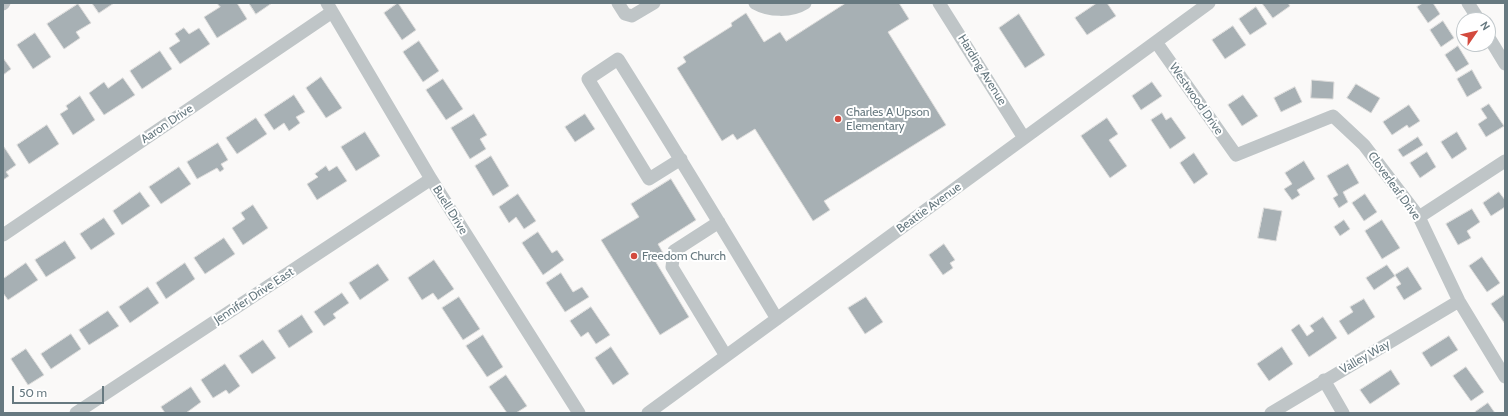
<!DOCTYPE html>
<style>
body{margin:0}
#map{position:relative;width:1508px;height:416px;overflow:hidden;background:#faf9f8;font-family:Cabin,sans-serif}
canvas{display:block}
.frame{position:absolute;inset:0;border:4px solid #677980;pointer-events:none}
.north{position:absolute;left:1456px;top:12px;width:40px;height:40px;box-sizing:border-box;background:#fff;border:1px solid #c2c9cc;border-radius:50%;rotate:56deg;font-size:11px;font-weight:700;line-height:16px;text-align:center;color:#677980}
.north::after{content:'';display:block;margin:auto;width:14px;height:18px;background:#d34a3e;clip-path:polygon(50% 0,100% 100%,50% 72%,0 100%)}
.scale{position:absolute;left:12px;top:386px;width:92px;height:18px;box-sizing:border-box;border:2px solid #677980;border-top:0;padding-left:5px;font-size:12px;line-height:14px;white-space:nowrap;color:#677980;-webkit-text-stroke:3px #fff;paint-order:stroke}
</style>
<div id="map">
<canvas width="1508" height="416"></canvas>
<div class="frame"></div>
<div class="north">N</div>
<div class="scale">50 m</div>
</div>
<script>
const context = document.querySelector('canvas').getContext('2d');
context.lineJoin = 'round';
function fillPath(path, color) { context.fillStyle = color; context.fill(path, 'evenodd'); }
function strokePath(path, color, width, dash) { context.strokeStyle = color; context.lineWidth = width; context.lineCap = dash ? 'butt' : 'round'; context.setLineDash(dash || []); context.stroke(path); }
function write(font, color, halo, rows, align = 'center') {
  context.font = font + ' Cabin,sans-serif'; context.lineWidth = 4; context.setLineDash([]); context.textBaseline = 'middle'; context.strokeStyle = halo; context.fillStyle = color; for (const [text, x, y, turn = 0] of rows) {
    context.save(); context.translate(x, y); context.rotate((+turn || 0) * Math.PI / 180); context.textAlign = isNaN(turn) ? turn : align; if (halo) context.strokeText(text, 0, 0); context.fillText(text, 0, 0); context.restore();
  }
}
const building = new Path2D(`
 M92,3H114L99,13Z
 M217,3H237L247,19L217,38L204,17L220,7Z
 M249,3H272L256,14Z
 M398,3L416,30L402,40L384,13Z
 M846,3H899L909,19L888,32L946,125L824,201L830,210L813,221L755,129L737,140L733,134L722,141L677,68L686,62L683,57L732,26L731,23L746,13L764,42L780,32L786,41Z
 M1097,3H1107L1116,16L1087,35L1075,18Z
 M1262,3H1288L1290,6L1273,18Z
 M1423,3H1433L1440,14L1428,23L1417,7Z
 M78,4L91,23L76,32L80,38L64,49L47,24Z
 M1256,7L1267,24L1250,35L1239,19Z
 M1019,14L1045,55L1025,68L999,28Z
 M1443,21L1454,38L1441,47L1430,30Z
 M1233,26L1246,45L1225,59L1212,40Z
 M184,28L189,34L199,28L210,44L180,64L169,48L180,41L175,34Z
 M35,33L51,57L33,69L17,45Z
 M419,41L439,71L423,82L403,52Z
 M1458,46L1469,64L1456,72L1445,55Z
 M160,51L172,69L142,89L130,71Z
 M3,58L11,69L3,75Z
 M1472,70L1482,88L1467,97L1457,79Z
 M321,77L342,108L326,118L306,88Z
 M123,78L135,95L104,115L89,93L104,82L108,88Z
 M443,79L463,109L446,120L426,90Z
 M1312,80L1334,82L1333,99L1311,98Z
 M1152,82L1162,96L1141,110L1132,96Z
 M1356,84L1380,98L1371,113L1347,98Z
 M1295,87L1302,102L1281,112L1274,98Z
 M294,95L305,112L296,117L300,123L289,131L284,123L274,130L264,115Z
 M1243,95L1258,116L1242,126L1228,105Z
 M80,96L95,120L73,135L60,114L68,109L66,106Z
 M1489,104L1504,126L1486,137L1478,124L1487,118L1481,109Z
 M1409,105L1420,121L1409,128L1407,125L1392,135L1383,122Z
 M1162,113L1166,120L1171,117L1186,138L1170,149L1151,120Z
 M474,114L487,135L480,139L486,149L470,159L451,128Z
 M585,114L595,129L575,142L565,127Z
 M256,118L267,134L237,154L226,138Z
 M1107,118L1118,134L1109,140L1127,166L1110,178L1081,136Z
 M47,125L59,144L29,164L17,145Z
 M365,132L380,156L356,171L341,147Z
 M1457,132L1467,149L1452,159L1441,142Z
 M1418,137L1423,145L1403,157L1398,150Z
 M218,143L228,160L221,164L224,169L220,172L217,168L197,179L187,162Z
 M4,147L16,165L6,172L9,176L3,180Z
 M1427,152L1436,167L1420,178L1410,163Z
 M1194,153L1208,174L1194,184L1180,163Z
 M491,156L509,186L493,196L475,166Z
 M1304,161L1315,179L1297,190L1300,195L1292,200L1284,189L1292,184L1285,173Z
 M1348,164L1359,183L1343,192L1348,202L1339,208L1333,198L1338,195L1327,176Z
 M326,166L329,171L337,166L347,181L317,200L307,184L318,177L315,174Z
 M179,167L191,184L161,204L149,187Z
 M671,179L696,220L658,244L663,253L654,259L689,317L660,335L601,240L639,217L631,204Z
 M140,192L150,206L122,225L113,211Z
 M1499,192L1505,200V207L1491,216L1483,203Z
 M518,194L536,221L524,229L516,217L509,223L499,207Z
 M1365,194L1377,212L1364,221L1352,203Z
 M253,205L268,228L243,245L232,228L245,219L241,213Z
 M1264,208L1282,211L1276,241L1258,238Z
 M1472,209L1480,222L1467,231L1471,238L1458,245L1446,224Z
 M104,218L115,234L91,250L80,234Z
 M1344,220L1350,229L1340,236L1334,227Z
 M1382,220L1400,248L1382,259L1365,231Z
 M538,232L552,253L557,250L564,260L543,275L522,243Z
 M224,238L235,254L205,274L194,258Z
 M65,241L76,258L46,277L35,260Z
 M944,244L955,260L950,263L953,268L943,275L929,255Z
 M1482,257L1500,283L1487,292L1469,266Z
 M434,260L454,289L438,300L433,293L422,300L408,278Z
 M26,263L38,280L8,300L3,293V279Z
 M185,263L195,279L166,299L156,283Z
 M378,264L389,280L360,300L349,283Z
 M1387,265L1395,276L1374,290L1366,278Z
 M1408,267L1422,289L1404,300L1396,287L1401,284L1395,275Z
 M561,273L573,292L582,287L589,297L565,312L546,283Z
 M148,287L159,303L130,323L119,307Z
 M342,293L349,303L333,314L336,318L324,326L314,312Z
 M1504,295L1505,297V324L1491,304Z
 M459,297L480,329L463,340L442,308Z
 M866,297L883,322L865,334L848,308Z
 M1364,299L1375,317L1348,335L1339,321L1353,312L1350,307Z
 M591,307L610,335L596,344L588,332L581,337L570,321Z
 M108,311L119,326L89,345L79,330Z
 M302,315L313,332L289,348L278,331Z
 M1323,317L1337,338L1309,357L1291,330L1299,324L1307,336L1314,331L1310,326Z
 M71,334L81,349L51,369L41,354Z
 M483,335L503,367L487,377L466,346Z
 M1449,336L1458,350L1431,367L1422,353Z
 M263,340L276,358L252,374L239,356Z
 M611,347L629,374L613,385L595,358Z
 M1282,347L1293,364L1269,381L1257,364Z
 M26,349L44,375L28,385L11,359Z
 M225,364L240,386L229,394L226,390L213,398L201,380Z
 M1466,367L1484,392L1471,401L1453,376Z
 M1391,370L1400,384L1370,404L1360,390Z
 M506,375L527,406L516,413H507L489,387Z
 M191,387L201,402L186,413H165L161,407Z
 M1488,403L1495,413H1475V412Z`);
const minor = new Path2D(`
 M327,3L431,179L579,413
 M618,3L625,14L632,16L654,3
 M755,3C769,11 791,12 805,3
 M939,3L1024,138
 M1468,3L1479,20
 M3,4L4,3
 M1488,36L1505,64
 M1156,42L1236,155L1333,116L1364,145L1419,217L1459,301L1505,377
 M681,159L649,179L588,79L618,59C672,145 725,232 777,319
 M1419,217L1505,161
 M719,222L674,251L672,267L726,356
 M3,235L332,12
 M1324,380L1343,413
 M76,413L431,179
 M648,413L1209,3
 M1271,413L1459,301`);
const markers = [
 [838,119,4,"#d34a3e"],
 [634,256,4,"#d34a3e"]
];
const streetNames = [
 ["Harding Avenue",982,70,58],
 ["Westwood Drive",1196,99,55],
 ["Aaron Drive",167,124,-34],
 ["Cloverleaf Drive",1394,186,54],
 ["Beattie Avenue",929,208,-36],
 ["Buell Drive",450,210,58],
 ["Jennifer Drive East",254,296,-33],
 ["Valley Way",1365,357,-30]
];
const poiNames = [
 ["Charles A Upson",846,112],
 ["Elementary",846,126],
 ["Freedom Church",642,256]
];
fillPath(building, '#a7b0b4');
strokePath(building, '#dcdbda', 1);
strokePath(minor, '#bfc5c7', 13);
for (const [x, y, r, color] of markers) { const dot = new Path2D(); dot.arc(x, y, r, 0, 2 * Math.PI); context.fillStyle = color; context.fill(dot); strokePath(dot, '#fff', 1.5); }
write('12px', '#677980', '#fff', streetNames);
write('12px', '#677980', '#fff', poiNames, 'left');
</script>
